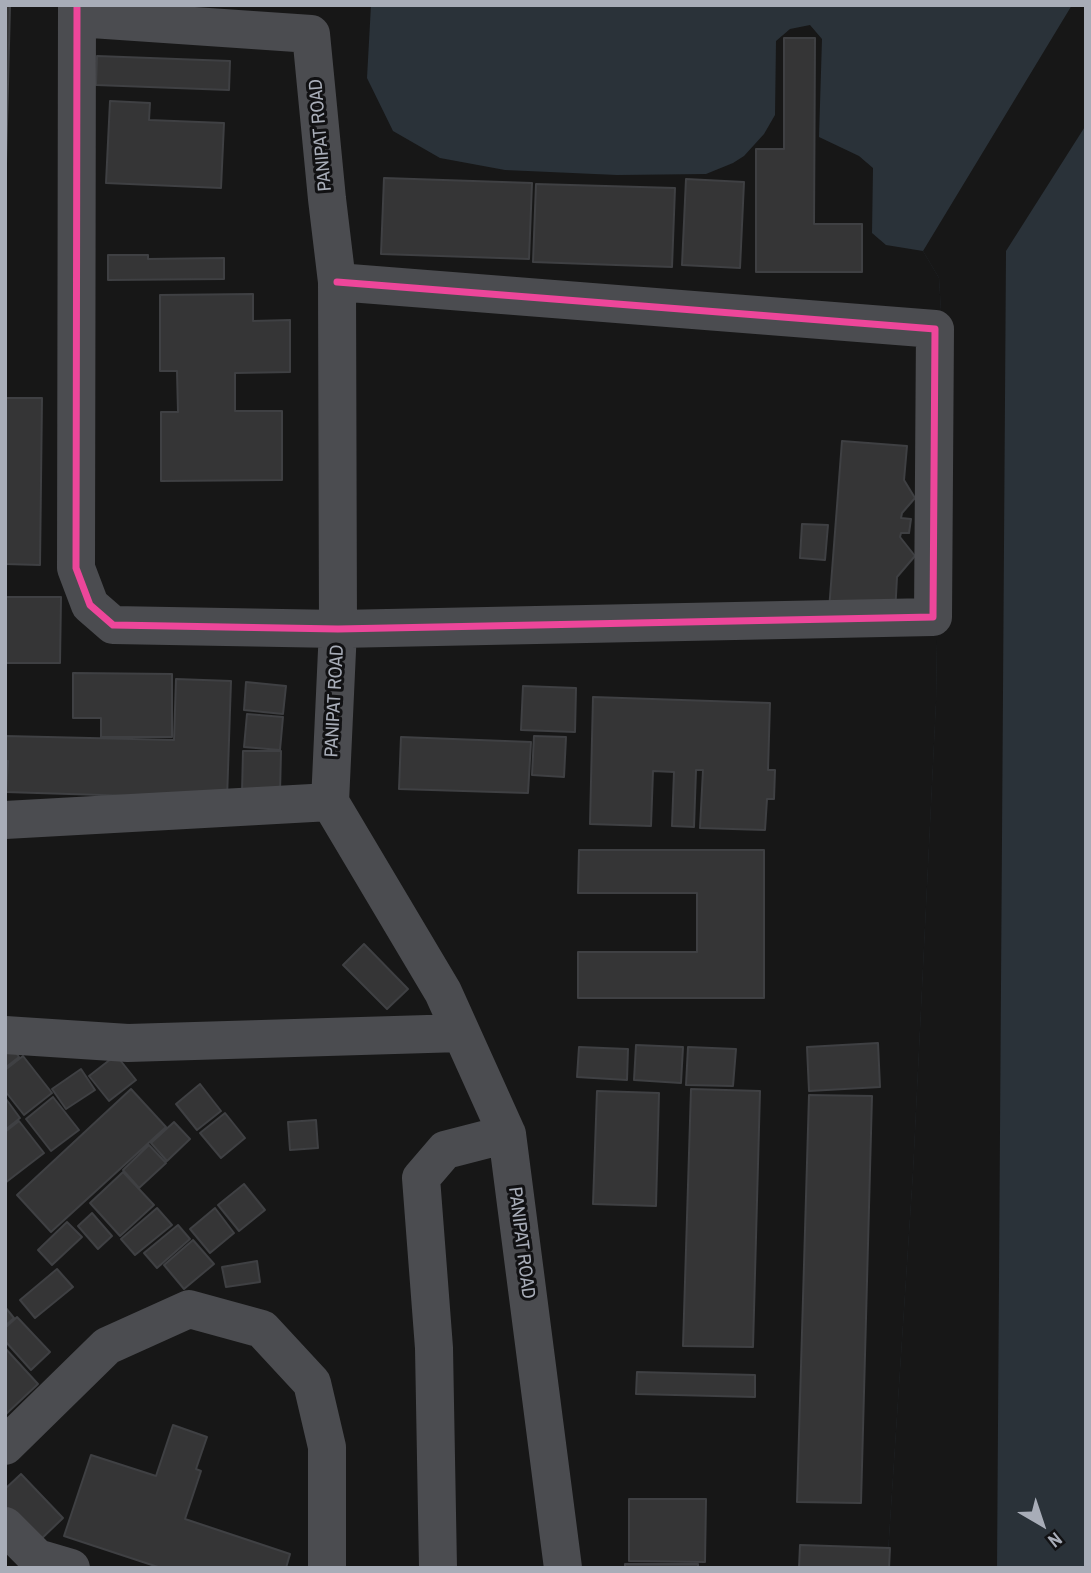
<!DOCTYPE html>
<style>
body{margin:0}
#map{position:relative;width:1091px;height:1573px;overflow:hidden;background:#171717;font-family:"Archivo Narrow",sans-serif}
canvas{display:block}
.frame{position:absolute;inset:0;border:7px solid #a8adb8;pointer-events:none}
.north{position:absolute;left:1007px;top:1489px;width:70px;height:70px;-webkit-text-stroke:5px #111113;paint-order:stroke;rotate:141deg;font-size:19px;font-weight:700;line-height:28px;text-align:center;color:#a8adb8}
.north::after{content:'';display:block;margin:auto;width:24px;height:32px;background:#a8adb8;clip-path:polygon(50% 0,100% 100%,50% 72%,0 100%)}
</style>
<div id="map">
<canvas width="1091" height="1573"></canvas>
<div class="frame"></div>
<div class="north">N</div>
</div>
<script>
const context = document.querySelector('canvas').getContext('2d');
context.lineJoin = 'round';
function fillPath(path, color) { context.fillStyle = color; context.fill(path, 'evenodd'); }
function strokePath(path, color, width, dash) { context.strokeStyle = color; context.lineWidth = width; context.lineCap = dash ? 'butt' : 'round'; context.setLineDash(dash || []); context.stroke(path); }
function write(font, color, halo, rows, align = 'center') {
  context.font = font + ' "Archivo Narrow",sans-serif'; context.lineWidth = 6; context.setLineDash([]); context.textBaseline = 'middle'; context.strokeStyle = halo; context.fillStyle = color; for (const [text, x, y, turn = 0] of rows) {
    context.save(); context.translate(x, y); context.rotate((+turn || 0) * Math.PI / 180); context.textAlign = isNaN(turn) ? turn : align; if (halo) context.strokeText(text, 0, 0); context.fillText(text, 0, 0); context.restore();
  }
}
const water = new Path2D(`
 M371,5H1086V1568H887L913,1172L936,702L942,329L939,278L923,251L886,245L872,233L873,168L859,156L819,137L822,39L810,25L790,29L776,41L775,115L764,134L744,156L733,163L706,174L617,175L505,170L440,158L393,131L367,78Z`);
const pier = new Path2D(`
 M1072,5H1086V125L1006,251L997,1568H887L913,1172L936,702L942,329L939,278L923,251Z`);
const building = new Path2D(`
 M5,5H10L5,204Z
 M784,38H815L814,224H862V272H756V149H784Z
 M97,56L230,61L229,90L96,85Z
 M110,101L150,103L149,120L224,123L221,188L106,183Z
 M384,178L532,183L529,259L381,254Z
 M686,179L744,182L740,268L682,265Z
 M536,184L675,188L672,267L533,262Z
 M108,255H148V259L224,258V279L108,280Z
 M253,294V321L290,320V372L235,373V411H282V480L161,481V412H178L177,371H160V295Z
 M5,398H42L40,565L5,564Z
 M842,441L907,446L904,480L915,498L902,513L901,518L911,519L909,533H901L900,537L915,556L897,577L895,614L829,610Z
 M802,524L828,525L825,560L800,558Z
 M5,597H61L60,663H5Z
 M73,673L172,674V737H101V718H73Z
 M176,679L231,681L227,799L6,792L8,761H5V736L174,740Z
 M246,682L286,686L283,714L244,710Z
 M523,686L576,688L575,732L521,730Z
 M593,697L770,703L768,770H775L774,799H767L765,830L700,828L703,770H696L694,827L672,826L674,772L653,771L651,826L590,824Z
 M247,714L283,717L280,750L244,747Z
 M534,736L566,737L564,777L532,775Z
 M401,737L531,742L528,793L399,789Z
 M243,751H281L280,793H242Z
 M579,850H764V998H578V952H697V893H578Z
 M364,944L408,989L387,1009L343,965Z
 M878,1043L880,1087L809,1091L807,1047Z
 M11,1045L19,1057L5,1068V1049Z
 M636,1045L683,1047L681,1083L634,1080Z
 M579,1047L628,1049L627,1080L577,1077Z
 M688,1047L736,1049L733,1086L686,1085Z
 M116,1055L136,1080L109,1101L89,1076Z
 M23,1056L52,1093L24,1115L5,1091V1070Z
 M81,1069L95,1090L66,1109L52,1089Z
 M200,1084L221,1111L197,1130L176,1104Z
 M131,1089L166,1127L51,1232L17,1195Z
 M691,1089L760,1091L753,1347L683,1346Z
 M597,1091L659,1093L656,1206L593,1204Z
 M809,1095L872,1096L861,1503L797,1502Z
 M53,1097L79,1130L51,1151L26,1119Z
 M6,1099L20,1118L5,1130V1100Z
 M225,1113L245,1138L221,1158L200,1133Z
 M316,1120L318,1148L290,1150L288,1122Z
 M19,1121L44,1153L5,1183V1132Z
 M174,1122L190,1139L167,1161L151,1143Z
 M149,1145L166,1163L139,1188L123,1170Z
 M123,1172L154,1205L120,1236L90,1203Z
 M244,1184L265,1210L239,1231L218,1205Z
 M157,1208L172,1225L135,1255L121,1239Z
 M215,1208L234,1233L210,1253L190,1229Z
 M92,1213L112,1236L98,1249L78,1226Z
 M67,1222L82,1237L52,1265L38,1250Z
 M178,1225L190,1239L157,1268L144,1253Z
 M193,1240L214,1264L184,1289L164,1265Z
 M257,1261L260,1282L226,1287L222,1267Z
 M57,1269L73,1287L35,1318L20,1300Z
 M5,1307L14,1318L5,1326Z
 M17,1317L50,1352L31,1370L5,1341V1328Z
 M5,1348L38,1384L5,1415Z
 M637,1372L755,1375V1397L636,1394Z
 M173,1425L207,1437L196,1469L201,1471L185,1519L290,1554L286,1568H161L64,1536L91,1455L156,1476Z
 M21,1474L63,1518L37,1543L5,1509V1489Z
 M629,1499H706L705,1562L629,1561Z
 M800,1545L890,1548L889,1568H799Z
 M625,1564H698V1568H625Z`);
const minor = new Path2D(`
 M77,5L76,568L90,605L113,625L338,629L933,617L935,329L337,282
 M77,18L311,34L327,199L337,282L338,629L330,802L443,992L507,1134L563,1568
 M5,820L330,802
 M5,1035L128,1043L461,1033
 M5,1446L107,1346L189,1309L262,1329L312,1383L327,1447V1568
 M5,1526L37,1558L71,1568
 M438,1568L434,1348L421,1178L445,1150L507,1134`);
const cycleway = new Path2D(`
 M77,5L76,568L90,605L113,625L338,629L933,617L935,329L337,282`);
const streetNames = [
 ["PANIPAT ROAD",321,135,-95],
 ["PANIPAT ROAD",335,701,-87],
 ["PANIPAT ROAD",521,1243,83]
];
fillPath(water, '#2a3239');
fillPath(pier, '#171717');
fillPath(building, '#353536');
strokePath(building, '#3f4043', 2);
strokePath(minor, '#4b4c50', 38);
strokePath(cycleway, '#ed469a', 7);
write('19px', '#a8adb8', '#111113', streetNames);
</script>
